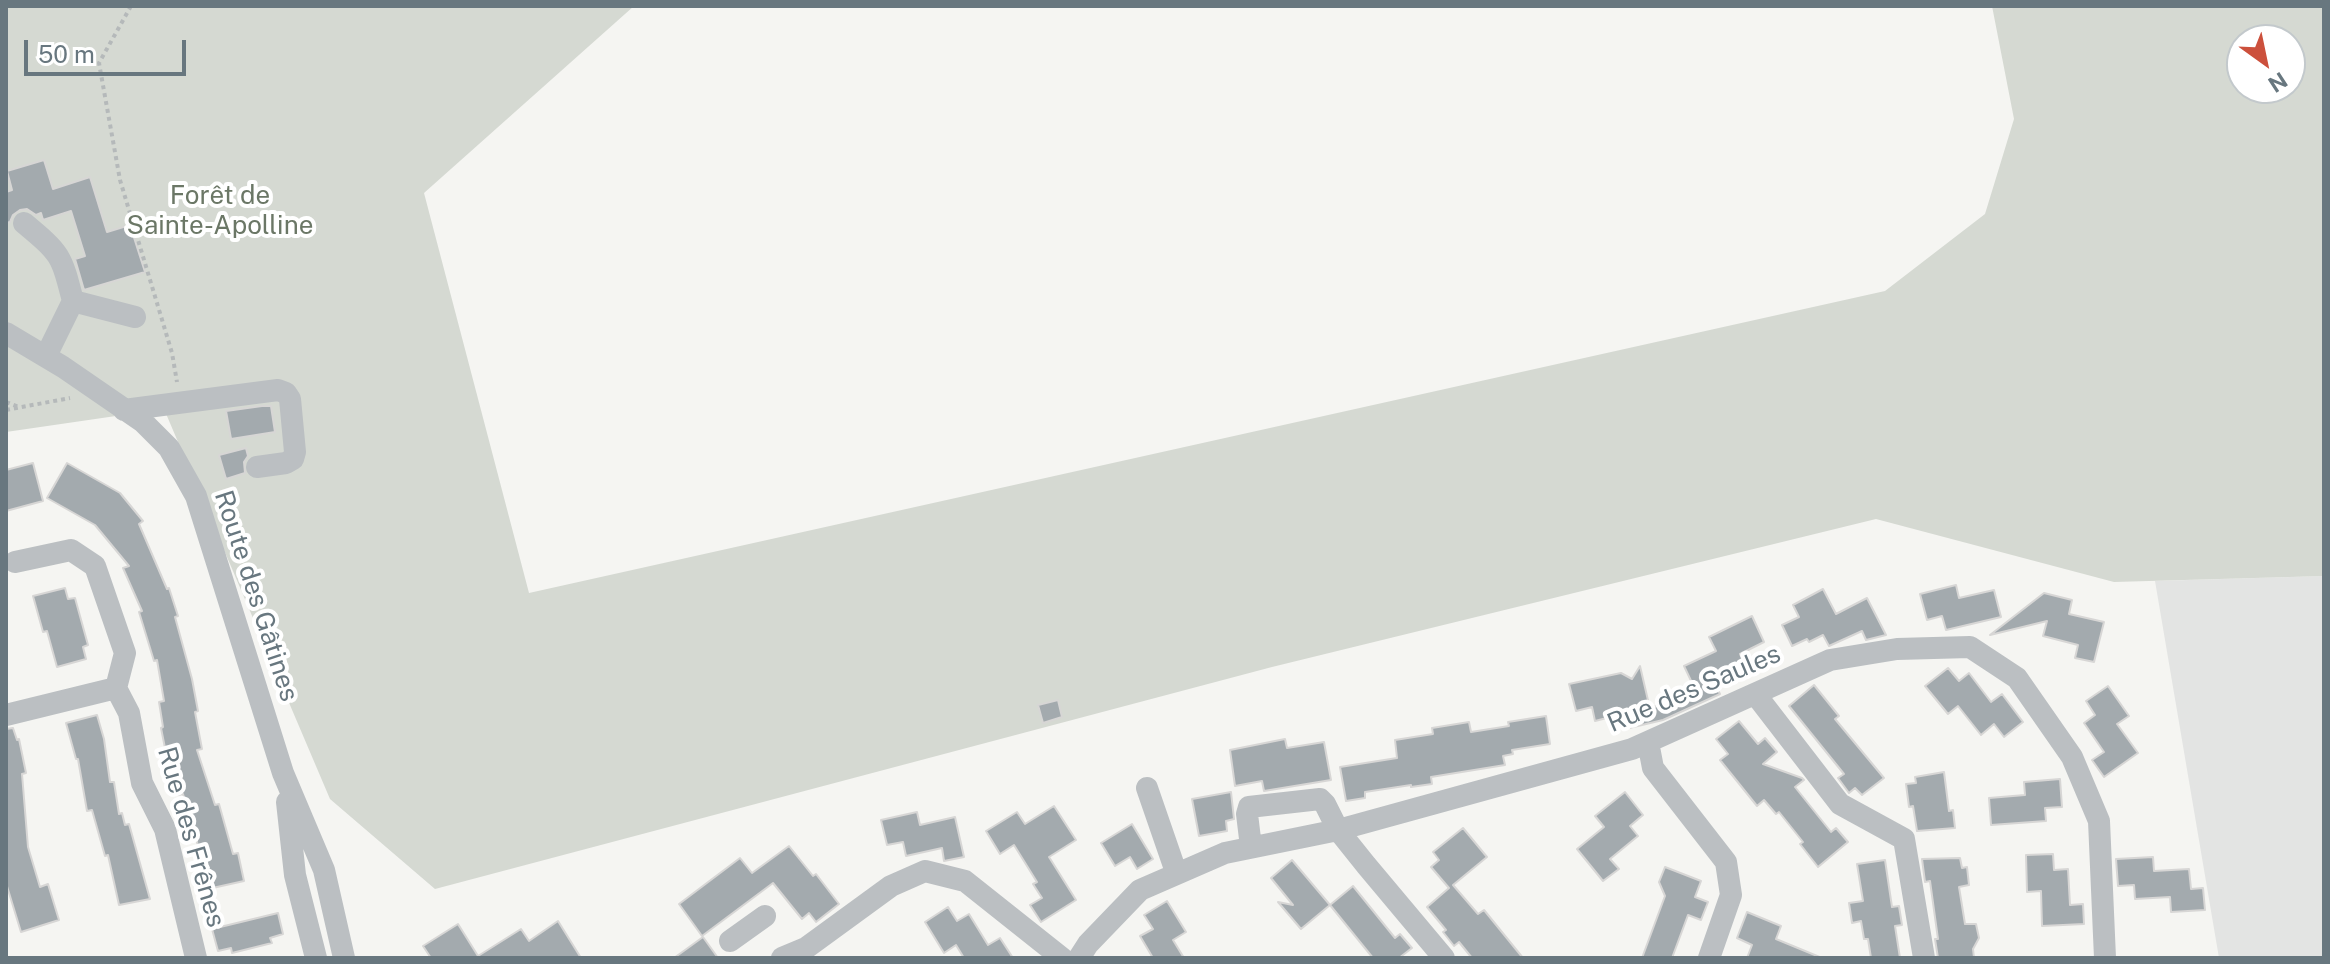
<!DOCTYPE html>
<meta charset="utf-8">
<style>
body{margin:0}
#map{position:relative;width:2330px;height:964px;overflow:hidden;background:#f5f5f2;font-family:"Public Sans",sans-serif}
canvas{display:block}
.frame{position:absolute;inset:0;border:8px solid #68777f;pointer-events:none}
.north{position:absolute;left:2226px;top:24px;width:80px;height:80px;box-sizing:border-box;background:#fff;border:2px solid #c3c9cc;border-radius:50%;rotate:147deg;font-size:22px;font-weight:700;line-height:32px;text-align:center;color:#68777f}
.north::after{content:'';display:block;margin:auto;width:28px;height:36px;background:#cc503c;clip-path:polygon(50% 0,100% 100%,50% 72%,0 100%)}
.scale{position:absolute;left:24px;top:40px;width:162px;height:36px;box-sizing:border-box;border:4px solid #68777f;border-top:0;padding-left:10px;font-size:24px;line-height:28px;white-space:nowrap;color:#68777f;-webkit-text-stroke:6px #fff;paint-order:stroke}
</style>
<div id="map">
<canvas width="2330" height="964"></canvas>
<div class="frame"></div>
<div class="north">N</div>
<div class="scale">50 m</div>
</div>
<script>
const context = document.querySelector('canvas').getContext('2d');
context.lineJoin = 'round';
function fillPath(path, color) { context.fillStyle = color; context.fill(path, 'evenodd'); }
function strokePath(path, color, width, dash) { context.strokeStyle = color; context.lineWidth = width; context.lineCap = dash ? 'butt' : 'round'; context.setLineDash(dash || []); context.stroke(path); }
function write(font, color, halo, rows, align = 'center') {
  context.font = font + ' "Public Sans",sans-serif'; context.lineWidth = 8; context.setLineDash([]); context.textBaseline = 'middle'; context.strokeStyle = halo; context.fillStyle = color; for (const [text, x, y, turn = 0] of rows) {
    context.save(); context.translate(x, y); context.rotate((+turn || 0) * Math.PI / 180); context.textAlign = isNaN(turn) ? turn : align; if (halo) context.strokeText(text, 0, 0); context.fillText(text, 0, 0); context.restore();
  }
}
const built = new Path2D(`
 M2324,576V958H2219L2155,581Z`);
const green = new Path2D(`
 M6,6H634L424,193L529,593L1885,291L1985,214L2014,119L1992,6H2324V576L2114,582L1876,519L1272,667L435,889L330,799L164,409L6,432ZM2242,40H2290V88H2242Z`);
const building = new Path2D(`
 M44,160L53,189L90,177L107,232L130,225L145,272L84,290L75,259L85,256L71,211L43,220L41,213L36,215L27,209L20,210L13,215L10,222L6,223V192L12,190L7,171Z
 M262,406H271L275,432L231,439L226,411Z
 M246,448L248,456L244,462L245,473L226,479L219,455Z
 M33,463L43,501L6,511V470Z
 M67,463L120,493L143,521L139,524L167,589L169,588L178,616L175,617L192,679L198,711L195,712L202,749L197,750L215,805L219,804L233,854L238,853L244,881L208,889L199,849L183,794L178,795L169,768L161,728L163,727L159,702L164,701L157,660L154,661L139,612L142,611L123,568L129,566L95,525L47,498Z
 M1956,585L1959,598L1994,590L2001,617L1946,630L1942,616L1927,620L1920,594Z
 M65,588L68,599L75,598L88,645L83,647L86,659L57,667L47,631L43,632L33,596Z
 M1823,589L1836,614L1867,598L1886,635L1866,640L1862,631L1829,646L1823,635L1809,642L1807,639L1792,646L1782,625L1799,617L1793,605Z
 M2044,593L2072,600L2069,614L2104,622L2094,662L2075,658L2078,645L2043,636L2047,621L1990,635Z
 M1752,616L1764,642L1740,654L1746,666L1714,682L1720,694L1663,720L1625,729L1623,722L1631,718L1630,712L1595,721L1592,707L1576,711L1569,684L1621,673L1632,679L1640,666L1650,709L1694,687L1684,666L1716,651L1709,637Z
 M1948,668L1959,681L1969,673L1991,702L2002,694L2023,722L2004,737L1994,724L1981,735L1958,706L1948,714L1925,686Z
 M1814,685L1839,716L1835,719L1884,778L1862,795L1855,788L1849,793L1838,778L1844,774L1789,706Z
 M2108,686L2129,716L2117,724L2138,753L2104,777L2092,760L2104,752L2084,723L2095,715L2086,701Z
 M1058,700L1062,717L1043,723L1038,705Z
 M97,715L104,739L110,782H114L119,814L122,813L125,825L129,824L150,899L119,905L108,855L105,856L92,810L87,811L78,759H76L66,723Z
 M1546,716L1550,744L1512,750L1513,754L1503,756L1505,765L1431,777L1432,784L1411,787V785L1365,792V798L1346,801L1340,767L1397,758L1395,740L1433,734L1432,728L1469,722L1471,732L1509,726L1508,722Z
 M1739,721L1758,744L1765,738L1777,752L1763,764L1802,778L1804,780L1795,787L1831,832L1836,828L1848,842L1818,867L1800,844L1803,842L1779,812L1776,814L1764,800L1757,806L1720,760L1728,754L1716,739Z
 M13,728L17,740L19,739L26,773L22,774L28,847L40,887L48,884L59,920L21,932L6,883V729Z
 M1285,739L1287,748L1324,742L1331,780L1264,791L1262,781L1235,786L1230,750Z
 M1944,772L1949,811L1953,810L1955,828L1917,831L1913,806L1909,807L1906,784L1916,783L1915,777Z
 M2060,779L2062,807L2045,808L2046,821L1991,825L1989,798L2025,795L2024,782Z
 M1231,792L1234,819L1226,821L1227,831L1199,836L1192,799Z
 M1625,792L1643,815L1630,826L1638,836L1610,859L1619,869L1603,881L1577,849L1604,827L1595,816Z
 M1054,806L1076,840L1049,857L1076,900L1041,922L1030,905L1042,898L1033,884L1037,882L1014,845L1000,854L986,831L1017,812L1025,824Z
 M917,812L920,825L955,817L964,857L944,861L942,848L906,856L903,842L887,845L881,820Z
 M1132,824L1153,859L1137,869L1130,857L1115,866L1101,843Z
 M1463,828L1487,857L1453,885L1478,914L1484,910L1523,958H1472L1459,942L1454,946L1443,932L1446,930L1427,907L1449,888L1431,867L1439,860L1433,852Z
 M789,846L813,876L816,874L839,904L816,922L809,913L802,919L773,883L702,936L679,904L740,858L752,873Z
 M2053,854L2054,870L2068,869L2070,905L2083,904L2084,924L2042,926L2041,891L2027,892L2026,855Z
 M2153,857L2154,871L2189,869L2191,889L2203,888L2205,910L2171,912L2170,897L2135,899L2134,885L2118,886L2116,859Z
 M1960,858L1962,868L1967,867L1969,885L1959,887L1965,924H1976L1979,938L1973,949L1974,958H1938L1935,939H1938L1930,881L1925,882L1922,859Z
 M1292,860L1330,905L1301,929L1278,902L1293,905L1271,878Z
 M1885,860L1892,907L1899,906L1902,925L1895,926L1900,958H1871L1868,939H1864L1861,921L1852,923L1849,903L1863,901L1857,864Z
 M1665,867L1701,881L1695,897L1708,902L1701,920L1688,915L1672,958H1642L1665,896L1659,882Z
 M1353,886L1395,938L1400,934L1412,948L1399,958H1373L1330,905Z
 M1167,901L1186,932L1173,940L1184,958H1153L1140,936L1153,929L1144,915Z
 M948,907L957,921L969,914L988,945L1000,938L1013,958H964L956,945L944,953L925,922Z
 M1747,912L1781,926L1776,939L1822,958H1747L1752,945L1737,938Z
 M278,913L283,934L270,938L272,943L232,953L231,948L218,951L212,929Z
 M558,921L581,958H431L423,946L458,924L478,956L521,929L529,941Z
 M703,937L718,958H674Z`);
const path = new Path2D(`
 M131,6L99,63L120,180L172,353L177,382
 M6,402L19,407
 M6,410L70,398`);
const minor = new Path2D(`
 M24,223C61,254 61,254 73,301L46,356
 M73,301L135,317
 M6,333L63,367L143,422L169,448L196,496L283,773L324,870L344,958
 M124,410L278,390L286,393L290,399L295,452L293,459L286,463L257,467
 M15,562L71,550L95,566L125,653L116,688L129,713L142,783L165,829L196,958
 M1756,695L1840,804L1904,839L1924,958
 M6,715L116,688
 M1648,742L1653,768L1726,862L1731,895L1709,958
 M1147,788L1176,872
 M287,802L295,875L316,958
 M1251,847L1247,814L1249,807L1320,799L1325,804L1338,830L1366,865L1444,958
 M730,941L765,916
 M782,958L806,948L891,886L925,871L965,881L1062,958
 M1079,958L1088,944L1140,890L1225,853L1338,830L1632,749L1830,660L1897,649L1970,647L2017,678L2072,757L2099,821L2105,958`);
const parkNames = [
 ["Forêt de",220,196],
 ["Sainte-Apolline",220,226]
];
const streetNames = [
 ["Route des Gâtines",256,596,72],
 ["Rue des Saules",1694,689,-23],
 ["Rue des Frênes",191,837,74]
];
fillPath(built, '#e3e4e3');
fillPath(green, '#d5d9d2');
fillPath(building, '#a3aaae');
strokePath(building, '#d7d6d5', 2);
strokePath(path, '#b5b9ba', 4, [4, 4]);
strokePath(minor, '#bbbfc2', 22);
write('26px', '#6b7766', '#fff', parkNames);
write('26px', '#68777f', '#fff', streetNames);
</script>
